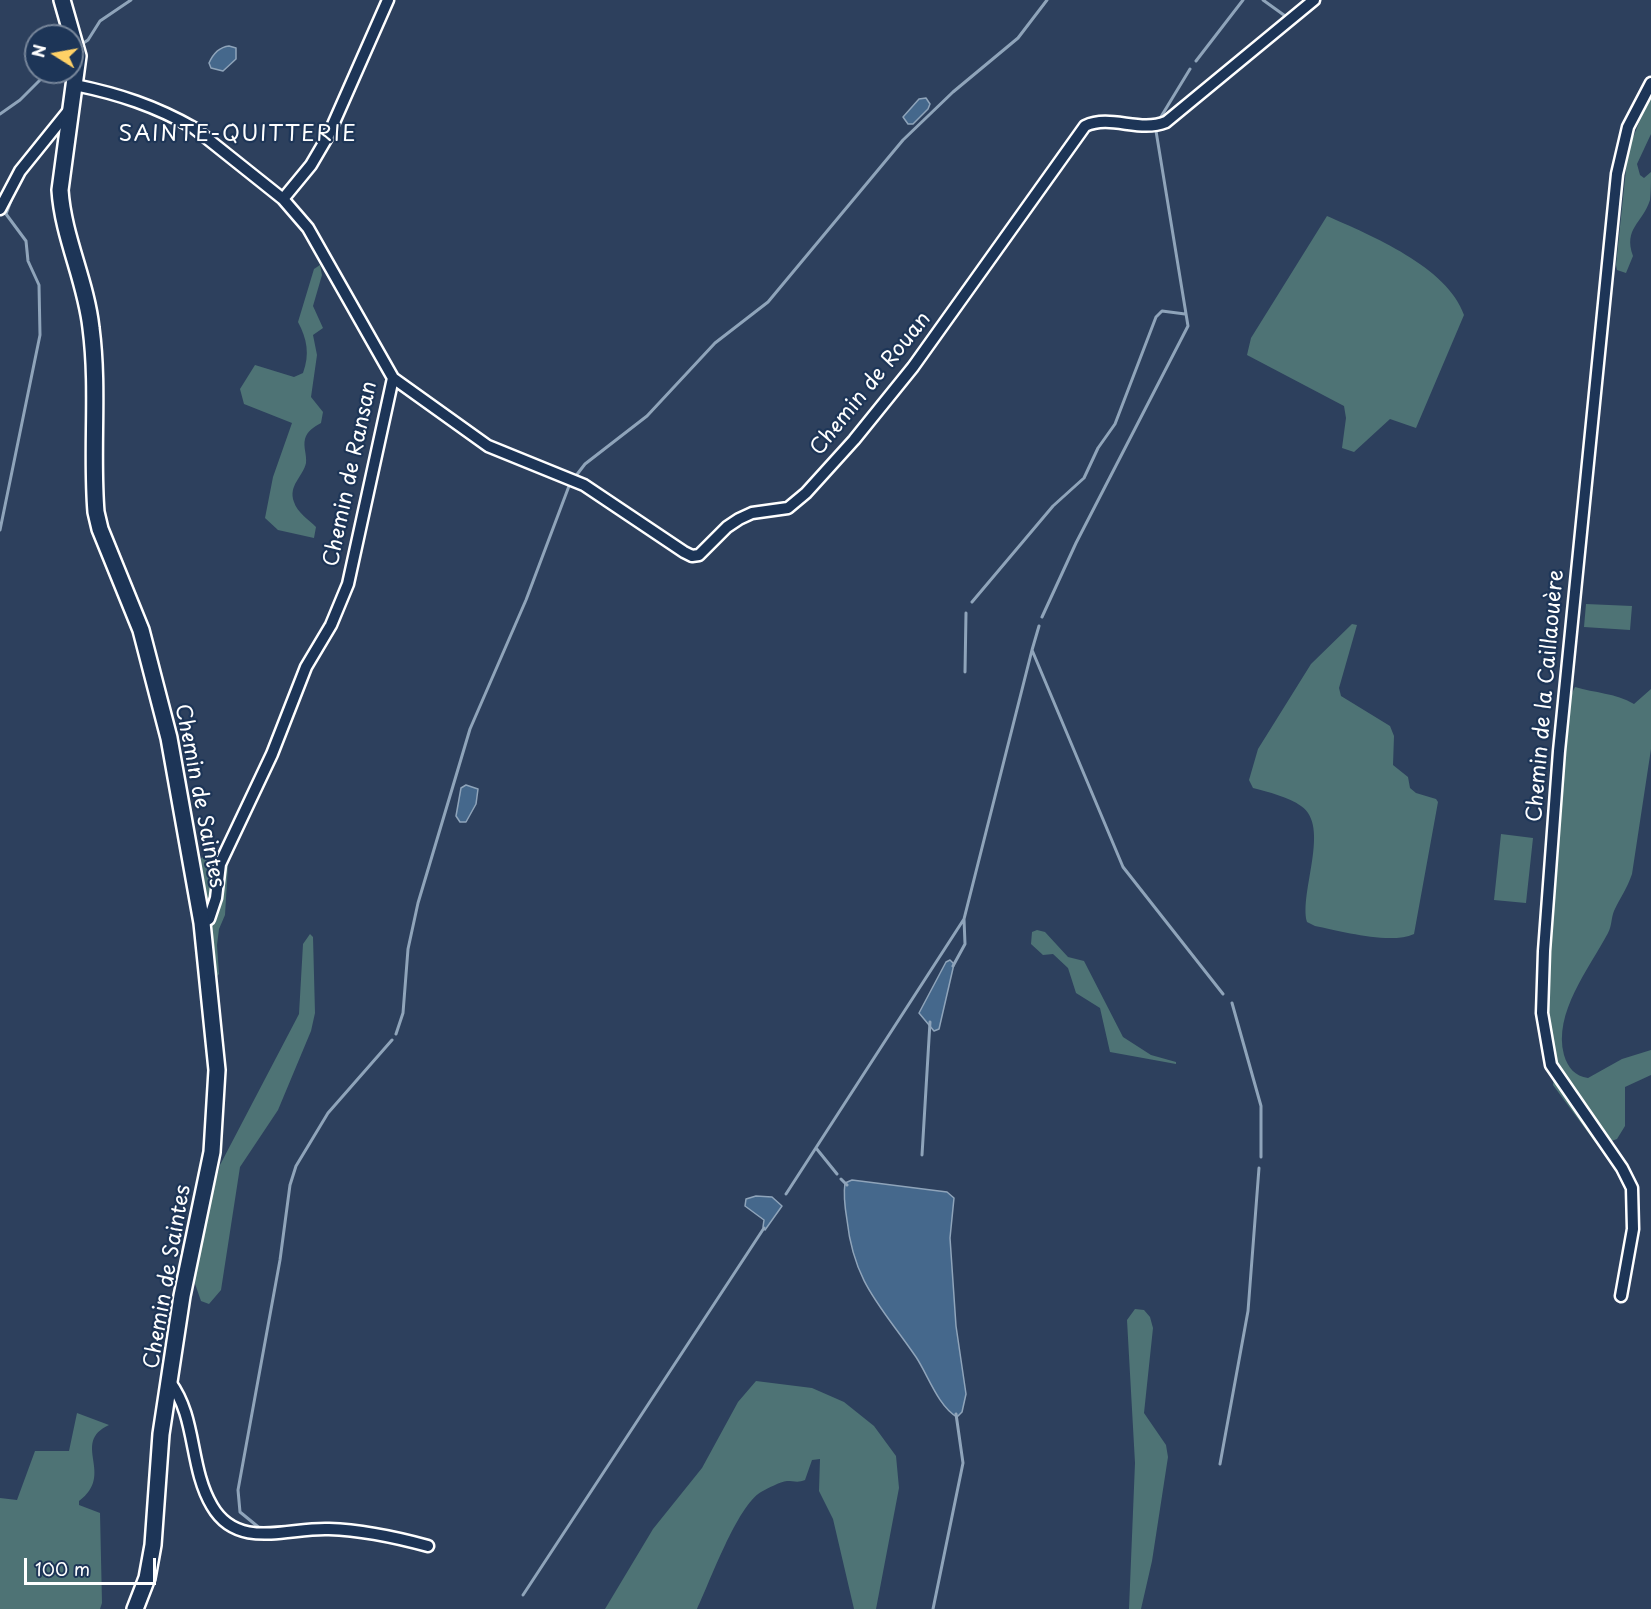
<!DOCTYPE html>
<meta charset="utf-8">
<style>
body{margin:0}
#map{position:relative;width:1651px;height:1609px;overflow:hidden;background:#2d405d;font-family:"Playpen Sans",sans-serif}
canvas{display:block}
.north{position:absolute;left:24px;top:24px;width:60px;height:60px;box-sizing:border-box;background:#1d3557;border:2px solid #77869a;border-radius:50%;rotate:281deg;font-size:16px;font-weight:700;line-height:24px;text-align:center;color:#fff}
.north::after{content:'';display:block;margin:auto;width:21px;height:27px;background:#ffd166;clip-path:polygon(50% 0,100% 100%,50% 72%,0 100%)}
.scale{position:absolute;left:24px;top:1558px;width:132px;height:27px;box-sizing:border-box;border:3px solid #fff;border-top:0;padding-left:8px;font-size:18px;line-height:21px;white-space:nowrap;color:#fff;-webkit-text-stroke:4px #1d3557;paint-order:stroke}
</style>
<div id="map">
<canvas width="1651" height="1609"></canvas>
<div class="north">N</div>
<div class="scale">100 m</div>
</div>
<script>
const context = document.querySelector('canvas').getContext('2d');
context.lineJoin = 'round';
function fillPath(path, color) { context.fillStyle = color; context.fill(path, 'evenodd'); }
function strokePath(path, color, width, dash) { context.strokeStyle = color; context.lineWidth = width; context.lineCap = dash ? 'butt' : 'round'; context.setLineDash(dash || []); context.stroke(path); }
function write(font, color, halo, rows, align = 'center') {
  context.font = font + ' "Playpen Sans",sans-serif'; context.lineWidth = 4.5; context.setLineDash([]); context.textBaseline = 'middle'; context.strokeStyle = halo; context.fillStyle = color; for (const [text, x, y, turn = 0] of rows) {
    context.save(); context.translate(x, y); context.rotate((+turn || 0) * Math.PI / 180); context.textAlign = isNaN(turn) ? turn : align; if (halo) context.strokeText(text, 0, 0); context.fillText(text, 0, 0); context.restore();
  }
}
const green = new Path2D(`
 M1651,93V134L1637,164L1640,175L1644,178L1651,172C1651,181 1651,192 1650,200C1643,223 1623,228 1633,256L1626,273L1617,270L1616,265L1628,150Z
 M1327,216C1370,235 1448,267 1464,315L1416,428L1390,419L1354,452L1342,448L1346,418L1344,406L1247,355L1251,338Z
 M320,265L322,275L313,306L323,328L313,335L317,355L311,397L323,412L321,423C314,427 307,431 305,439C303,447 307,455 306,463C303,477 288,485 294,502C297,512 309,520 316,527L314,538L278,530L265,518L273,477L292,423L244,404L240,389L255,365L294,377L303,373C310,354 307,339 298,322L314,269Z
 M1586,604L1632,606L1630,630L1584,627Z
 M1352,624L1357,625L1339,688L1341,696L1390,726L1394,736L1393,765L1408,777L1410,788L1416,793L1436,799L1438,802L1414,934C1390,945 1341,931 1315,926L1307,922C1299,892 1331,826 1301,806C1289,797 1268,792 1253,788L1249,780L1258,749L1311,664Z
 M1575,687C1595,693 1615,693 1634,704L1651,689V749L1632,874C1627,889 1620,898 1614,911C1611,918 1612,926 1608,933C1589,969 1553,1013 1564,1055C1568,1068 1575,1076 1588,1078L1622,1059L1651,1050V1075L1625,1087V1126L1617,1139L1598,1146L1553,1085L1556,1063L1548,1012L1550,953L1570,697Z
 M1501,834L1533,838L1526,903L1494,900Z
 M214,853L228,865L225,915L219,929L217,945L219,974L214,979L211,968L199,860L206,854Z
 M1037,930L1045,932L1068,957L1084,961L1123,1037L1151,1055L1176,1062V1064L1110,1052L1100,1008L1076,993L1068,968L1053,954L1043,955L1031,944L1032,932Z
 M310,934L313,937L315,1013L311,1031L278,1110L240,1167L221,1290L209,1304L201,1301L192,1275L220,1165L299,1014L303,944Z
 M1135,1309L1144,1310L1150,1317L1153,1328L1144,1413L1166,1445L1168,1457L1152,1561L1141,1609H1129L1135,1463L1127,1320Z
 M756,1381L812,1388L844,1402L874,1426L896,1456L899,1488L876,1609H854L833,1519L819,1491L820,1459L812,1460L805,1480C798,1483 794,1481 787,1481C780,1482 768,1488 761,1492C737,1506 710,1582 697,1609H605L653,1529L702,1468L738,1402Z
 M77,1413L109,1425C70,1443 116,1474 79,1501V1505L100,1513L102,1603L100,1609H0V1498L17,1500L35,1451H69Z`);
const water = new Path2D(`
 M229,46L236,48V59L223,71L211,68L209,63C213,54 220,47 229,46Z
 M926,98L930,104L928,109L913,124H908L903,117L919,99Z
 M466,785L478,789L476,804L466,822H460L456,816L461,788Z
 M950,960L954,964L939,1029L934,1031L919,1013L946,962Z
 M852,1180L947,1192L954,1198L950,1238L956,1326L966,1394L962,1412L957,1417C938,1406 928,1375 916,1357C882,1307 854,1284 847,1220C845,1208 843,1196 845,1183Z
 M756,1196L772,1197L782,1206L765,1230L763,1227L764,1220L745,1206L746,1199Z`);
const stream = new Path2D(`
 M1263,0L1288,18
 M79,46L88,40L100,21L131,0
 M1196,61L1243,0
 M0,114L20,100L48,72
 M1159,120L1190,69
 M575,477L585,464L647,416L715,343L768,302L903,140L953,92L1018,38L1047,0
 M0,530L40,335L39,285L28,261L26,241L6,214L12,198
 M972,602L1053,506L1084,478L1098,448L1115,424L1156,317L1162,311L1185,314
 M1042,617L1076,543L1188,326L1156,131
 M1039,626L1032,650L1123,867L1223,994
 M965,672L966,613
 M953,966L965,944L964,919
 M1232,1003L1261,1106V1157
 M396,1034L403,1013L408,949L418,903L470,729L526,600L569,486
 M816,1148L837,1174
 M922,1155L930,1022
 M841,1179L847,1185
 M786,1194L964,919L1032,650
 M1220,1464L1248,1311L1259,1168
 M262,1530L240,1512L238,1490L280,1260L290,1185L296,1166L328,1113L392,1040
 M523,1595L764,1228
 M933,1609L963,1463L956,1414`);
const street = new Path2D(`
 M75,85C119,94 155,106 194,128L283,199L308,228L393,378L348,584L331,625L306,667L272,754L220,864L216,898L209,919L202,923
 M283,199L311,165L328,136L388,0
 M0,209L20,171L70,109
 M393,378L488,446L584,485L684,552L692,556L699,555L727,527L739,519L752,513L788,508L806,493L854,440L913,367L1085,126C1111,114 1139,133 1166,122L1314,0
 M1621,1296L1633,1229L1632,1188L1622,1168L1551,1065L1542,1013L1544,951L1559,751L1617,174L1628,127L1651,83
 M170,1382C197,1418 189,1467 212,1506C238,1551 289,1527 329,1529C363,1530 395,1537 428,1546`);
const secondary = new Path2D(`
 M62,0L78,56L60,190C63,237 86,281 91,328C99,389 91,450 96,512L100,529L141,630L169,738L202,923L217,1070L212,1152L182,1296L161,1434L153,1545L147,1578L135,1609`);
const streetNames = [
 ["Chemin de Rouan",871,384,-51],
 ["Chemin de Ransan",351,474,-78],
 ["Chemin de la Caillaouère",1546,696,-85],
 ["Chemin de Saintes",199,796,79],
 ["Chemin de Saintes",168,1277,-80]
];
const neighbourhoodNames = [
 ["SAINTE-QUITTERIE",238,135]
];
fillPath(green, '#4e7375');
fillPath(water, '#45688c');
strokePath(water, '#8fa4ba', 1.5);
strokePath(stream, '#8fa4ba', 3);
strokePath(street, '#fff', 15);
strokePath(secondary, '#fff', 20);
strokePath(street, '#1d3557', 10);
strokePath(secondary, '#1d3557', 15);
write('21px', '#fff', '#1d3557', streetNames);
context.letterSpacing = '1.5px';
write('22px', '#fff', '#1d3557', neighbourhoodNames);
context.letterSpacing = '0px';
</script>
